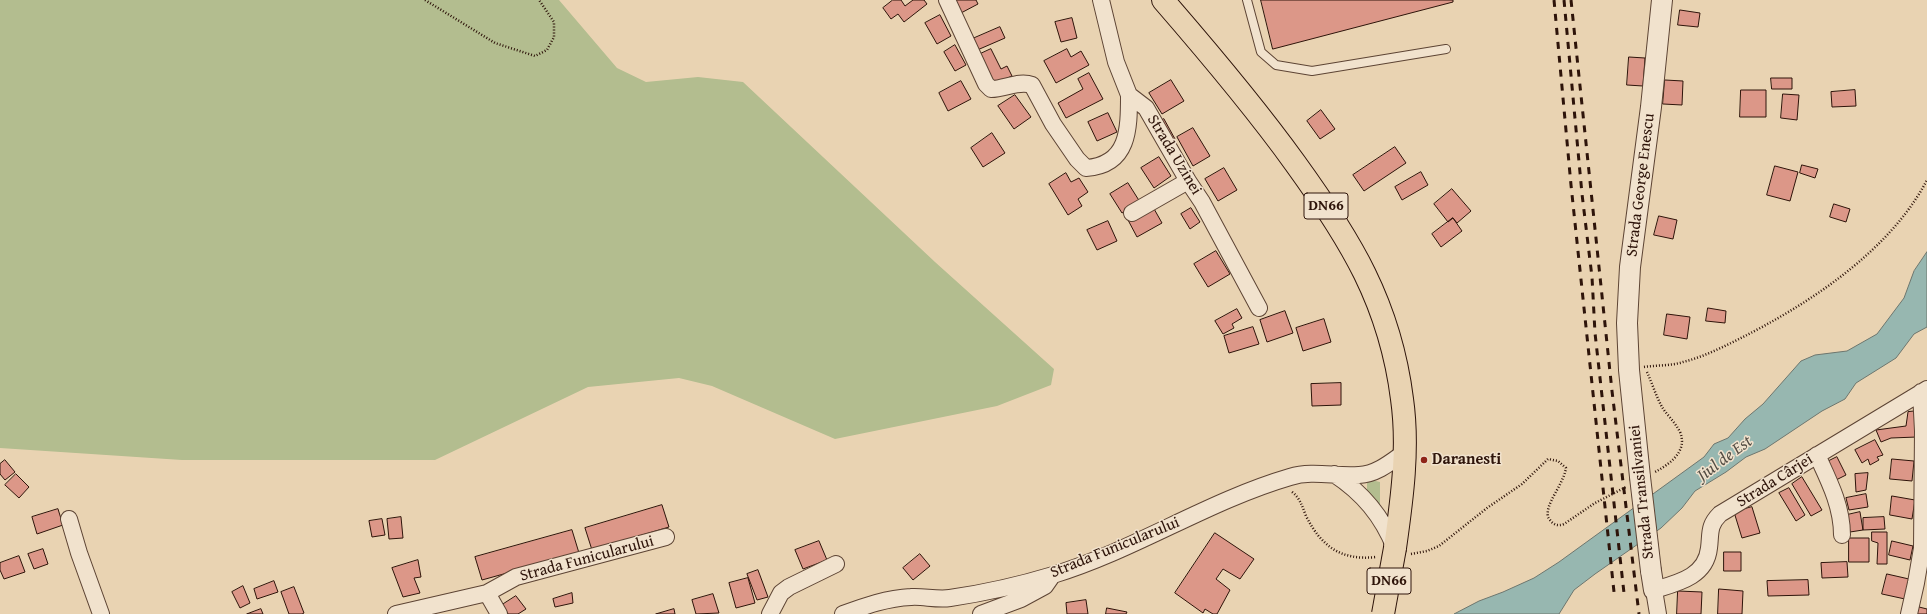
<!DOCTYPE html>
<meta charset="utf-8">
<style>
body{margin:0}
canvas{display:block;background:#e9d3b2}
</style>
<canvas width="1927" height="614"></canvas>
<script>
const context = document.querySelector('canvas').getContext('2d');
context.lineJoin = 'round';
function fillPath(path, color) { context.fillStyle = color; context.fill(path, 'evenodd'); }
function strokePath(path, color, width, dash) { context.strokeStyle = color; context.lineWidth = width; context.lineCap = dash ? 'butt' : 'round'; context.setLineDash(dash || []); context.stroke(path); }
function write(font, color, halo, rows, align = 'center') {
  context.font = font + ' "Gentium Book Plus",serif'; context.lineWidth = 3; context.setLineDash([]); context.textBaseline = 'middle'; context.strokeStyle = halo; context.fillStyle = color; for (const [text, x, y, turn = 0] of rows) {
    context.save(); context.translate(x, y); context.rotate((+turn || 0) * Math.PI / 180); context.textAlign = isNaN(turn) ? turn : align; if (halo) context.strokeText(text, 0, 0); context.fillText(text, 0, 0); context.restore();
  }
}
const green = new Path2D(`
 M0,0H559L617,68L646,82L698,77L743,82L935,262L1054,369L1051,385L997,406L835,439L712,386L679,378L588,387L435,460H182L0,448Z
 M1371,480L1380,482V505L1367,491V483Z`);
const water = new Path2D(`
 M1927,252V327L1914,334L1896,358L1856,383L1845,399L1822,411L1765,449L1746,457L1726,472L1695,491L1682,508L1661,528L1595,574L1574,590L1559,614H1454L1479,601L1503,592L1534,578L1559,562L1704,457L1714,444L1728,438L1745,419L1763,404L1801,361L1815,355L1847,351L1877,334L1904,298L1914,271Z`);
const building = new Path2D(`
 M893,0H901L905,6L913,0H924L927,4L904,22L898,14L891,19L883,8Z
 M955,0H976L978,4L961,13Z
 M1261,0H1453V2L1273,49Z
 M1680,10L1700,13L1698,27L1678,25Z
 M940,15L951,36L937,44L925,23Z
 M1072,18L1077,38L1061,42L1055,22Z
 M1000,27L1005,38L975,51L970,40Z
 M955,45L966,65L955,71L944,52Z
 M991,49L1001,69L1007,66L1012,76L994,84L976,56Z
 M1067,49L1071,57L1081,51L1089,65L1056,83L1044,61Z
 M1629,57L1645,58L1643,86L1627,85Z
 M1089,73L1103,99L1066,118L1058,103L1083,89L1078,79Z
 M1771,78H1792V89H1772Z
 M1171,80L1184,101L1162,114L1149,93Z
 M1665,80L1683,81L1682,105L1663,104Z
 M961,81L971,99L948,111L939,93Z
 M1741,90H1766V117H1740Z
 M1855,90L1856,106L1832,107L1831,92Z
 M1783,94L1799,95L1797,120L1781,118Z
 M1015,95L1031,117L1014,129L998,106Z
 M1321,110L1335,129L1320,139L1307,121Z
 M1108,113L1117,132L1097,141L1088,122Z
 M1164,119L1175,139L1167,144L1156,123Z
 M1193,128L1210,156L1193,166L1177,137Z
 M992,133L1005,153L983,167L971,148Z
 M1395,147L1406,163L1364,191L1353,175Z
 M1159,157L1171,176L1154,188L1141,168Z
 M1802,165L1818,169L1815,178L1800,173Z
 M1775,166L1798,172L1790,201L1767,195Z
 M1224,168L1237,190L1218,201L1205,179Z
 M1421,172L1428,185L1402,200L1395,187Z
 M1066,173L1071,182L1079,178L1088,192L1078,199L1082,206L1068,215L1049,184Z
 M1128,183L1140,202L1122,213L1110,194Z
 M1452,189L1471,211L1457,223L1453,218L1448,222L1434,204Z
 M1834,204L1850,209L1846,222L1830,217Z
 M1153,207L1162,223L1137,237L1128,220Z
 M1191,208L1200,222L1190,229L1181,214Z
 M1659,216L1677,220L1673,239L1654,235Z
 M1453,218L1462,231L1441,247L1432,234Z
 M1108,221L1117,241L1097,250L1087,230Z
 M1216,251L1230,274L1208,287L1194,264Z
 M1708,308L1726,311L1725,323L1706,321Z
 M1237,309L1242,318L1232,324L1234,328L1223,334L1215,321Z
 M1285,311L1293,333L1267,342L1260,320Z
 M1667,314L1690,317L1687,339L1664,335Z
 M1324,319L1331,342L1303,351L1296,328Z
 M1253,327L1259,344L1229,353L1224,336Z
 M1341,383V405L1312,406L1311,384Z
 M1918,411L1917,437L1891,438L1881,442L1876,430L1906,426L1908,412Z
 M1875,440L1883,455L1877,457L1879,460L1870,465L1868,459L1862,463L1855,450Z
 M1837,457L1846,475L1836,480L1827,462Z
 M1892,459L1914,461L1912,481L1890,479Z
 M5,460L15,472L5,480L0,474V464Z
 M1868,473L1866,490L1856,492L1855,474Z
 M16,474L29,487L19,498L5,485Z
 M1802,477L1822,510L1811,516L1792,484Z
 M1789,488L1805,515L1796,521L1779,493Z
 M1866,494L1868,507L1849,510L1846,498Z
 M1892,496L1915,500L1912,519L1890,515Z
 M662,505L669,527L592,550L585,528Z
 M1752,507L1760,533L1742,538L1734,512Z
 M58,509L63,525L37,534L32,517Z
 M1860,512L1863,530L1850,532L1847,515Z
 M401,517L403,538L389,539L387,519Z
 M1884,517L1885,529L1863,530V518Z
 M382,519L385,535L372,537L369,521Z
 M572,530L579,553L482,580L475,557Z
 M1872,532H1887V564H1877L1878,543L1872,541Z
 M1215,533L1254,559L1240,579L1223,569L1216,579L1230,590L1217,614H1213L1205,609L1203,613L1175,593Z
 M1849,538H1869V562H1849Z
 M819,541L827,560L803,569L795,550Z
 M1892,541L1913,546L1910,560L1889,555Z
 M43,549L48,564L34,569L28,554Z
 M1724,552H1741V571H1724Z
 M920,554L930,566L913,580L903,568Z
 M19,556L25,572L4,579L0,570V563Z
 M418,560L421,577L414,578L420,593L403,597L392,568Z
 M1847,562L1848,577L1822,578L1821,563Z
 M758,570L768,597L757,600L747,574Z
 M1887,574L1909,579L1905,599L1882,594Z
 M748,578L755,603L736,608L729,583Z
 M1808,580L1809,595L1768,596L1767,581Z
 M274,581L278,592L257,599L254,589Z
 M243,586L250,603L240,608L232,592Z
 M294,587L304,613L302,614H289L281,592Z
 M1719,589L1743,591L1742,614H1718Z
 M1678,591L1702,592L1701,614H1677Z
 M572,593L573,603L555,607L553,599Z
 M713,594L719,613L696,614L692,600Z
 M516,596L526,609L518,614H508L502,605Z
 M1086,600L1088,614H1067L1066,603Z
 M1919,607L1927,609V614H1917Z
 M1107,608L1127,612L1126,614H1106Z
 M261,609L263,614H247Z
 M674,609L675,614H656Z`);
const path = new Path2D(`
 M425,0L495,43L535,56L547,50L554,37V22L539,0
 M1644,367C1657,365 1671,366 1683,362C1703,357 1721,348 1739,339C1809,304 1890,251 1927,180
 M1647,372C1652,383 1656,396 1662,407C1667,415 1675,422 1680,432C1688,451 1670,464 1655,472
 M1292,492C1300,498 1302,506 1306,516C1321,546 1341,561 1376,557
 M1411,554L1427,551L1439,546L1487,508L1522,484L1548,459L1558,461L1566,468C1563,486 1545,503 1548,517C1552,524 1557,527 1564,524L1595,503L1626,487`);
const service = new Path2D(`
 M1247,0L1261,52L1276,65L1312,71L1446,49`);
const minor = new Path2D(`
 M947,0L986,84L991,89C1005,89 1019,80 1032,85L1053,124L1077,159L1086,168C1129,165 1129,129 1129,95
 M1101,0L1116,62L1129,95L1146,108L1188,181L1202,202L1259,308
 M1132,213L1188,181
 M1817,455C1829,481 1842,506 1842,535
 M1334,474C1363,493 1382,516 1395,548
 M69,519L79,553L101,614
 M487,593L499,614
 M396,614L487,593L516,577L666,537
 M770,614L781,593L789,587L836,564
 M843,614C865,606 887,598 911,597C923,596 937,600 950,598C984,593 1020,585 1053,575C1135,550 1208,501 1290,477C1313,470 1336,477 1359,475C1377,474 1391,462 1405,452
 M981,614L1021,599L1045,586L1052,576
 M1658,614L1654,590C1677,583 1706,577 1709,548C1711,533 1708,526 1720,514L1927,389
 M1909,614L1916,583L1922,548L1923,431L1921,392`);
const tertiary = new Path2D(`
 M1640,477L1629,370L1627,323L1630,267L1651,107L1662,0
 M1651,571L1654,590`);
const primary = new Path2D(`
 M1163,0C1209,53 1254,106 1295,163C1350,239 1390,303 1402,399C1409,448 1402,499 1395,548`);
const rail = new Path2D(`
 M1554,0L1571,185L1614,592
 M1564,0L1582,194L1592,277L1595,333L1624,593
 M1571,0L1612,391L1639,614`);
const tertiaryBridge = new Path2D(`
 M1640,477L1651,571`);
const primaryBridge = new Path2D(`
 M1383,614L1395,548`);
const markers = [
 [1424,460,4,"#8f2418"]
];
const shields = [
 [1326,206,44],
 [1389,581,44]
];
const shieldNames = [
 ["DN66",1326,206],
 ["DN66",1389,581]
];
const streetNames = [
 ["Strada Uzinei",1174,155,59],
 ["Strada George Enescu",1641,185,-83],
 ["Strada Cârjei",1775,481,-32],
 ["Strada Transilvaniei",1642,492,-96],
 ["Strada Funicularului",1115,548,-22],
 ["Strada Funicularului",587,559,-15]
];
const poiNames = [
 ["Daranesti",1432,460]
];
const waterNames = [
 ["Jiul de Est",1725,459,-37]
];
fillPath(green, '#b3bd8f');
fillPath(water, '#97b7b0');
strokePath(water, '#6d766e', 1);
fillPath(building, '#dc9788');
strokePath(building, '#2e140a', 1);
strokePath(service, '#5d4434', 10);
strokePath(minor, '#5d4434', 18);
strokePath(tertiary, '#5d4434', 22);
strokePath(primary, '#2e140a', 24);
strokePath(path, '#2e140a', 2.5, [1, 2]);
strokePath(service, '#f1e2cd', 8);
strokePath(minor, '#f1e2cd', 16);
strokePath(tertiary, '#f1e2cd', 20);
strokePath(primary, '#e9d3b2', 22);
strokePath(rail, '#2e140a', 3, [7, 7]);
strokePath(tertiaryBridge, '#5d4434', 22, []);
strokePath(primaryBridge, '#2e140a', 24, []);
strokePath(tertiaryBridge, '#f1e2cd', 20);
strokePath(primaryBridge, '#e9d3b2', 22);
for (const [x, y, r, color] of markers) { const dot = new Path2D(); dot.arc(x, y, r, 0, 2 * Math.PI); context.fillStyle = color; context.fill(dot); strokePath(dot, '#f1e2cd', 1.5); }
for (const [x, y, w] of shields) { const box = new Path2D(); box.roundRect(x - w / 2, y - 13, w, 26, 3); context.fillStyle = '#f1e2cd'; context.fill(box); strokePath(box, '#2e140a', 1); }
write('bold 15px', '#2e140a', null, shieldNames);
write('16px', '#2e140a', '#f1e2cd', streetNames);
write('bold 16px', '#2e140a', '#f1e2cd', poiNames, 'left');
write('italic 17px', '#534d44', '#f1e2cd', waterNames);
</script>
